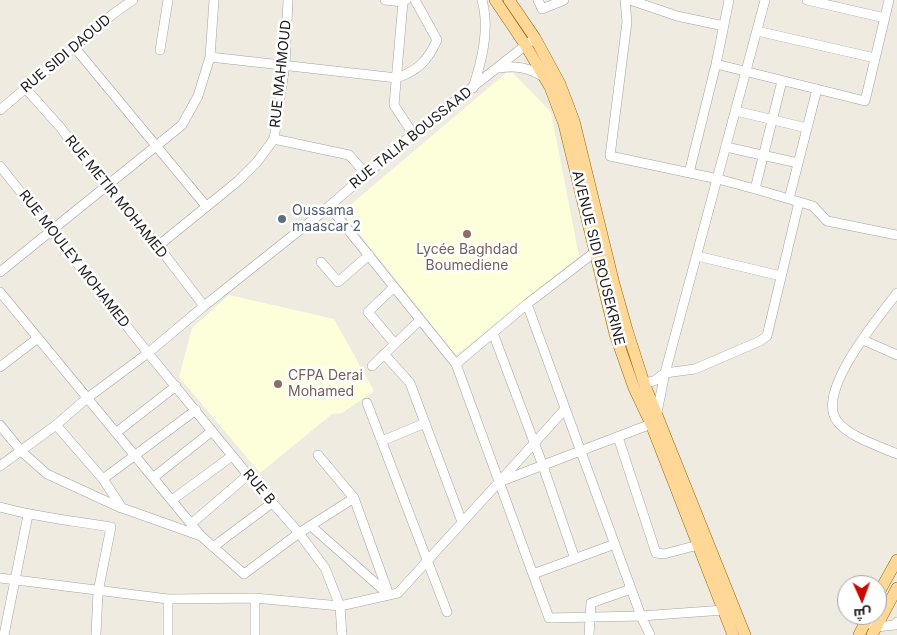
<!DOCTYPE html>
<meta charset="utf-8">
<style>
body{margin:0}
#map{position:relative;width:897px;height:635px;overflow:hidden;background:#efebe1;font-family:Inter,Cairo,sans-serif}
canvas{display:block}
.north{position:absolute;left:837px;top:575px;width:50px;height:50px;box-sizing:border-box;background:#fff;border:1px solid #a4a4a4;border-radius:50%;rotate:178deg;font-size:14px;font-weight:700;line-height:20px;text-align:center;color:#1c1c1c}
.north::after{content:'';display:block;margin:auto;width:18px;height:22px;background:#c90a00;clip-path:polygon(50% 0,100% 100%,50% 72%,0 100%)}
</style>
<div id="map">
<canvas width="897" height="635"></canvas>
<div class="north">ش</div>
</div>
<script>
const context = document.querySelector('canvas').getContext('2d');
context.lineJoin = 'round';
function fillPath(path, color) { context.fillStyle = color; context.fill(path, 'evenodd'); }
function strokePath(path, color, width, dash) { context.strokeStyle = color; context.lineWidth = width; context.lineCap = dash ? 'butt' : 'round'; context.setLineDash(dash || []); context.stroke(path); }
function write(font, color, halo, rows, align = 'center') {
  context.font = font + ' Inter,sans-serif'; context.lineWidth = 5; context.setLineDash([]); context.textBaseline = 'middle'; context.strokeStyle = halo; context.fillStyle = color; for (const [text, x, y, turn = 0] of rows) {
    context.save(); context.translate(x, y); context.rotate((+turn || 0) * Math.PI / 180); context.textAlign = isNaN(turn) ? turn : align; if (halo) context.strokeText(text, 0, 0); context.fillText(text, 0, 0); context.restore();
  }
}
const education = new Path2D(`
 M506,73H513L551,112L579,256L456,355L342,212Z
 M229,295L334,319L374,391L342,413L332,414L260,473L179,377L192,328Z`);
const minor = new Path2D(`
 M385,0L403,2
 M406,0L403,2L394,105L413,134
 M538,0L542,9L564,0
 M625,0L627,22L610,156L718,179L755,189L813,206L827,221L897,235
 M630,0L677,16L724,26
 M807,0L885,18
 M757,31L875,58
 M75,48L206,206
 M160,50L168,0
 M210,57L397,78C419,70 428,60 437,40L415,0
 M716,64L865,101L889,0
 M499,68C517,65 529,68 544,77
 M473,88C482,60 490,29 482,0
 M26,89L60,127L105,186L158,246L204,306
 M0,110L113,14L133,0
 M736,111L807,128
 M274,139L349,155L366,174
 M726,147L798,163
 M0,166L148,353L248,475L299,533L325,568L340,606L342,635
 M689,173L716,64L729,0
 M755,189L782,81
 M789,199L817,89
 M329,206L456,364L549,618L641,616L724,610
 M158,246L238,181L257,162L274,139L285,64L288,0
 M697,256L781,276
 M321,262L338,282L369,255
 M0,272L182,125L198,96L210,57L214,0
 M394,287L368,312L395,344
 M0,292L201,536L244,574L299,533L354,498
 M897,293C879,317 815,392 837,421C849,437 879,446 897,454
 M527,304L641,616L650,635
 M493,333L543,466L575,559
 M863,340L897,355
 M384,354L410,383L462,522
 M456,364L527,304L595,252
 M372,366L420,320
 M0,367L38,338
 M644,383L654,381L665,373L695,369L760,341L767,336L799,202
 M367,403L447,612
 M0,425L21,451L47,474L121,508
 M56,425L103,479L122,508L201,536
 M117,432L176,386
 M618,437L656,553L664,554L698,545
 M382,441L425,423
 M0,466L56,425L86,399L148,353L204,306L320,214L413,134L531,41
 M154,477L212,431
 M103,479L196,410
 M500,481L565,409
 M172,500L232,456
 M0,507C36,517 74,521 111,527L98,592L96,635
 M191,524L248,475
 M311,526L389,595L354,498L318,455
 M213,547L272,503
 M533,574L615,544
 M0,578L168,599L255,598L340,606L398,593L499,482L651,424L657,412L665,373L765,0
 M872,625L876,627L895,625L897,622
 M4,635L28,515
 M168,635V599
 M255,635V598
 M589,635L591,603L631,589`);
const major = new Path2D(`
 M495,0L526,46L550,87L564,124L615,334L634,388L651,424L733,635
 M509,0L535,38L560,84L574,121L614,284L627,330L644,383L745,635
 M877,596L897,560
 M859,635L869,615
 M872,635L897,588`);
const markers = [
 [282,219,5,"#5c6f8a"],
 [467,234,5,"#8d6e63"],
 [278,384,5,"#8d6e63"]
];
const streetNames = [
 ["RUE SIDI DAOUD",66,54,-40],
 ["RUE MAHMOUD",281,74,-84],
 ["RUE TALIA BOUSSAAD",411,138,-39],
 ["RUE METIR MOHAMED",116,197,51],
 ["AVENUE SIDI BOUSEKRINE",598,258,76],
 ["RUE MOULEY MOHAMED",74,259,52],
 ["RUE B",259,487,50]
];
const serviceNames = [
 ["Oussama",292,211],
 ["maascar 2",292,227]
];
const educationNames = [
 ["Lycée Baghdad",467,250],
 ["Boumediene",467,266],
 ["CFPA Derai",288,376,"left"],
 ["Mohamed",288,392,"left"]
];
fillPath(education, '#fdffda');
strokePath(minor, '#a3a3a3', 10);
strokePath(major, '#956b00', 12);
strokePath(minor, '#fff', 9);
strokePath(major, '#ffd796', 11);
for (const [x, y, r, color] of markers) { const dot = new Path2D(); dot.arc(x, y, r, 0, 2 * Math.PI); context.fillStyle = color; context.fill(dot); strokePath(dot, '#fff', 2); }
write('14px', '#1c1c1c', '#fff', streetNames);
write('14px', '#4e5e75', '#fff', serviceNames, 'left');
write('14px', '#785e54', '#fff', educationNames);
</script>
